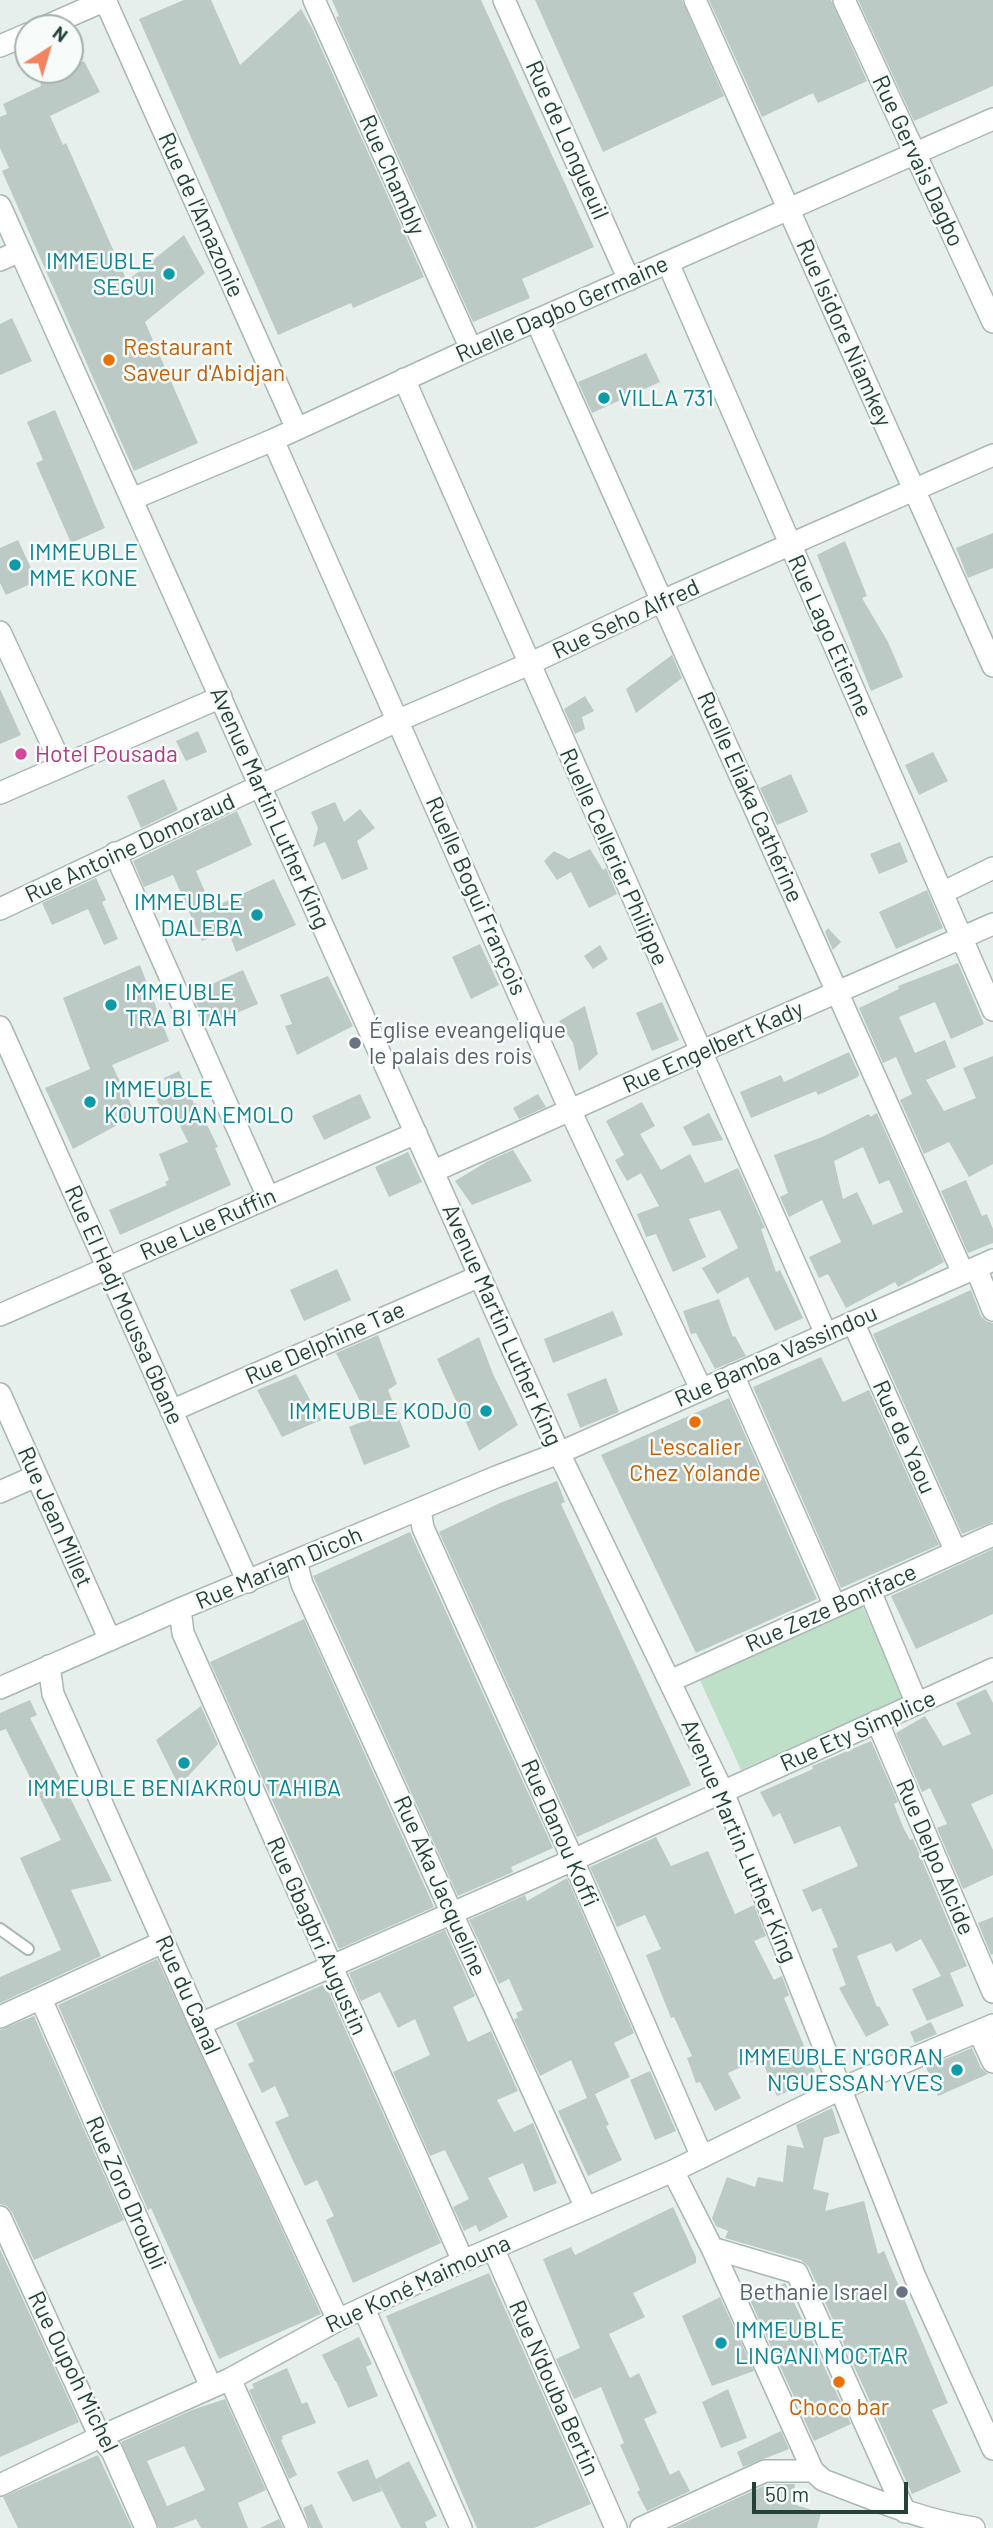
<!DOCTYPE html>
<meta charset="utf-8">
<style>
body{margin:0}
#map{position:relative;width:993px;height:2528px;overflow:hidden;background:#e6efeb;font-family:Barlow,sans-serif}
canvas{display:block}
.north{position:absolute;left:14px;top:14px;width:70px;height:70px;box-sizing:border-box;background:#f7fbf9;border:2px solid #a3b1ad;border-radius:50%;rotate:37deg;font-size:19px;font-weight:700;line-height:28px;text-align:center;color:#24423a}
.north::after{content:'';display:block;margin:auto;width:24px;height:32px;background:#f4845f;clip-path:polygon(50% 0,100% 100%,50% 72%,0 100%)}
.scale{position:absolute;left:752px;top:2482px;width:156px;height:32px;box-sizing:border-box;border:4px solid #24423a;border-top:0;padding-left:9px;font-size:21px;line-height:24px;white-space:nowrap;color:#24423a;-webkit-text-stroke:5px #f7fbf9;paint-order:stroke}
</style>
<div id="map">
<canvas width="993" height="2528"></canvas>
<div class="north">N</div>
<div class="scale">50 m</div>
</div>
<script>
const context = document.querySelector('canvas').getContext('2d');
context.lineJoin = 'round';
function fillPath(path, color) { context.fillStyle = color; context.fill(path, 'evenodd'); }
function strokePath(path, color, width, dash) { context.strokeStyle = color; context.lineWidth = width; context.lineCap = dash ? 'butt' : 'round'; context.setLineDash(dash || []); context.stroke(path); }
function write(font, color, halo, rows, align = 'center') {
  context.font = font + ' Barlow,sans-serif'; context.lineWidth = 5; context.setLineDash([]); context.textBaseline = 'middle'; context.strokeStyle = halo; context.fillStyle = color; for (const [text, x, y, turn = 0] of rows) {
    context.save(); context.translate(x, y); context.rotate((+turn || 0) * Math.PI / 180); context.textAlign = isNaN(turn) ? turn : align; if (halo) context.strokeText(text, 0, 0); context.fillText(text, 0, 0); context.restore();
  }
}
const green = new Path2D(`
 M862,1605L904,1697L741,1770L699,1678Z`);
const building = new Path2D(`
 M184,0H211L240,65L301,9L312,28L424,277L353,308L351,303L278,335L139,19Z
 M332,0H481L594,247L522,279L530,298L473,322L336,17L339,16Z
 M535,0H682L724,96L603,152Z
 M709,0H831L867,81L818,103L813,93L762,117Z
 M858,0H993V86L914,121Z
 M84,61L100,92L50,116L63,145L66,143L127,281L184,235L205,273L145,322L198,443L134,471L2,171L9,168L0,148V117L7,114L3,104L41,86L40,82L65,70H70V67Z
 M12,318L32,361L0,375V324Z
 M646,353L660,382L592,413L578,382Z
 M55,410L105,528L71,543L36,463L43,460L27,422Z
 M993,533V568L968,578L956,548Z
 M18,540L37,581L6,595L0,583V548Z
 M845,541L867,596L862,598L888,642L903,677L871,691L817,555Z
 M672,655L682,678L636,713L626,689Z
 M0,689L21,735L0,744Z
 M585,696L594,711L582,717L585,729L575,734L564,709Z
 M198,731L207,752L186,761L176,741Z
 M933,752L948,781L919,795L905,765Z
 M791,774L808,812L777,825L760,788Z
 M164,779L178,810L141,828L127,796Z
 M335,802L344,822L360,809L375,828L357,841L368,869L342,880L325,842L313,847L318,828L311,812Z
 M237,811L252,845L196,871L212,908L274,879L296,925L236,952L228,930L202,941L173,875L144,887L133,861Z
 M900,842L908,862L879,874L870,854Z
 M590,849L603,870L606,868L617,894L589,908L571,872L557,880L544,861L554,851L569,859Z
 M96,878L106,900L102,902L118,939L104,945L88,909L52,925L42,903Z
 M927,890L943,928L896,949L879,912Z
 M828,928L841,942L833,950L825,932Z
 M480,944L499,985L471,999L452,957Z
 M600,945L608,959L593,969L584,956Z
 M958,963L984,1024L951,1039L935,1002L899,1017L915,1053L945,1040L956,1067L926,1080L944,1111L976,1098L963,1068L993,1056V1164L969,1177L949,1142L924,1154L900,1100L912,1094L896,1057L883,1063L859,1008L899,989L898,986Z
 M140,965L169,1041L112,1065L136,1115L73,1149L45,1088L90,1069L63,998Z
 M243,970L258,1004L206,1026L192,993Z
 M328,976L353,1026L297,1055L285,1026L292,1024L280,995Z
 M662,1002L679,1040L652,1051L636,1013Z
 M585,1006L598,1054L579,1071L573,1043L559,1021Z
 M849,1052L859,1074L858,1077L818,1095L816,1091L751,1118L740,1092L781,1075L784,1082Z
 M179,1071L194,1104L196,1103L218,1147L215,1148L231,1185L120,1235L109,1210L167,1185L165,1182L169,1180L159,1154L188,1142L171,1108L162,1112L156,1097L170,1091L164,1078Z
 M360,1094L371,1118L324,1140L312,1116Z
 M538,1094L546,1107L519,1119L513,1108Z
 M642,1102L655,1126L640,1134L661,1170L690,1154L705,1183L738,1168L765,1228L761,1229L776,1272L780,1270L803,1318L775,1331L748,1277L717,1294L702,1268L738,1248L720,1210L689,1219L706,1257L673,1272L656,1234L646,1237L637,1214L659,1206L641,1173L627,1181L615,1160L624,1155L606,1121Z
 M709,1113L723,1140L693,1146L683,1127Z
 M877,1113L944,1262L898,1287L895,1282L846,1308L828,1274L819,1278L809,1257L841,1242L822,1200L789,1217L780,1197L788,1193L774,1155L822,1137L869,1114L870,1117ZM863,1147L879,1184L889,1180L903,1212L873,1225L857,1192L843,1199L834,1161Z
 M513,1150L532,1181L472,1205L455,1181L488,1161Z
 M408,1152L422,1182L389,1197L375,1167Z
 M966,1180L982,1216L987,1214L993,1229V1243L968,1253L941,1191Z
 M337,1269L351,1300L304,1321L290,1290Z
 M971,1290L981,1316L986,1321L993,1323V1522L962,1534L873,1334Z
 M719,1299L733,1337L735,1336L746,1356L715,1369L696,1333L691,1334L683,1311Z
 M613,1311L623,1335L553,1363L544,1339Z
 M378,1335L397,1384L388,1390L410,1447L364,1465L349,1427L369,1419L336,1353Z
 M479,1337L493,1374L518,1425L479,1451L437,1359Z
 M821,1357L843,1402L869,1390L939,1545L841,1588L753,1387Z
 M296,1374L321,1420L282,1437L257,1390Z
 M606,1378L619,1412L580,1428L567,1394Z
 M729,1398L817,1599L696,1653L601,1455Z
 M557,1481L565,1502L561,1504L691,1785L577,1837L439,1532L500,1503Z
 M410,1532L553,1848L511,1867L513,1872L458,1896L313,1576Z
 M993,1549V1614L916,1649L891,1596Z
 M304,1619L434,1907L339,1949L210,1662Z
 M986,1689L993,1703V1794L971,1804L993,1850V1875L963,1889L937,1828L947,1824L930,1788L922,1792L896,1733L925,1716L943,1746L971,1734L956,1703Z
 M30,1700L37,1715L30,1718L112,1881L71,1890L101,1956L0,2003V1977L61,1950L20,1858L61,1840L6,1729L0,1731V1713Z
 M201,1706L218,1744L179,1786L156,1740Z
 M871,1741L898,1802L894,1804L903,1827L910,1840L913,1839L967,1966L950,1973L964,2006L927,2021L912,1989L941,1976L921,1939L896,1952L891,1943L857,1956L877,2007L879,2006L889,2025L866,2037L839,1988L846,1985L832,1949L838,1947L821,1908L812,1912L802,1890L858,1866L840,1826L794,1844L780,1813L773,1817L760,1792L813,1769L812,1766Z
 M656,1837L671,1866L708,1851L735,1914L754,1905L766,1936L754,1941L774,1980L782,1976L789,1995L784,1998L815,2072L802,2078L805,2084L777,2096L761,2058L728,2073L741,2098L715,2111L700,2082L696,2083L687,2058L692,2056L674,2017L671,2018L646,1955L661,1949L645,1915L617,1927L590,1867Z
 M567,1878L634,2033L614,2043L630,2077L589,2097L595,2094L609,2125L606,2126L622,2160L588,2176L558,2111L587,2098L571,2060L540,2076L514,2019L518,2018L516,2013L523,2010L509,1979L499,1984L469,1920L525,1895L527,1901Z
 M993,1917V1954L991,1955L978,1923Z
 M445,1930L475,1996L453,2007L468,2042L491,2031L518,2091L497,2100L514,2132L533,2123L557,2183L534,2192L523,2163L488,2178L508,2217L479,2232L476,2225L464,2231L453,2207L469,2199L445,2150L430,2156L393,2072L430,2055L415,2019L398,2028L380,1992L361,2001L349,1973Z
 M157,1959L321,2314L219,2359L151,2208L148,2210L58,2005Z
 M325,1984L441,2243L353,2283L326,2220L334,2216L317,2180L305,2186L275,2122L289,2116L275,2086L262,2093L248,2064L254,2061L236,2023Z
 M34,2016L124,2220L34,2260L12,2212L7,2206L0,2204V2030Z
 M931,2022L937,2034L915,2043L910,2032Z
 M972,2048L981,2068L988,2074L938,2096L926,2067Z
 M650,2071L676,2131L655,2140L630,2080Z
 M832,2108L840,2133L824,2138L813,2189L829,2193L825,2211L864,2201L878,2254L884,2251L948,2403L932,2410L961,2472L912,2494L809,2267L801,2260L725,2238L728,2231L716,2226L712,2218L727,2177L755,2187L758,2177L783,2182L787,2145L804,2148L796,2125Z
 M673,2207L696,2257V2263L633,2293L645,2317L609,2334L630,2378L639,2373L657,2413L644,2419L670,2475L679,2470L690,2491L647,2511L637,2492L640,2490L620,2445L624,2443L601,2387L574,2399L556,2359L580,2348L543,2259L571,2247L575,2255Z
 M0,2249L79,2422L0,2457Z
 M489,2273L591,2504L534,2528H477L386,2316Z
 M785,2283L851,2424L814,2441L750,2300Z
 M720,2297L754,2371L712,2386L682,2316Z
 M359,2337L372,2364L366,2367L378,2396L348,2408L336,2381H335L322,2355Z
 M287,2368L302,2404L307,2402L316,2423L282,2436L283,2439L281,2440L297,2475L289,2479L249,2390L254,2388L252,2384Z
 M728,2389L747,2438L721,2448L702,2402Z
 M225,2399L266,2490L238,2503L248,2528H201L196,2519L173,2528H159L121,2442L192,2410ZM184,2446L205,2490L167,2506L147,2461Z
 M781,2431L789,2449L743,2467L737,2452Z
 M98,2455L132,2528H18L3,2497Z
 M368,2459L376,2479L409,2461L437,2516L425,2522L427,2528H401L378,2482L382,2491L353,2502L337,2472Z
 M768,2484H795L793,2504L821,2513L817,2528H672Z
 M312,2504L323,2528H310L303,2508Z
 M279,2519L283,2528H260Z`);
const service = new Path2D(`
 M0,1929L28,1949`);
const minor = new Path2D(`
 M105,0L297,429
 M314,0L471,349
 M504,0L629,280
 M695,0L993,666
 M844,0L993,322
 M0,260L20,251
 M668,263L993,1010
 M536,320L963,1273
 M404,379L826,1334
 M273,440L570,1110L701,1389
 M132,499L273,440L471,349L993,119
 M0,632L62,766
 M0,793L221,697
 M115,853L268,1197
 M942,893L993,868
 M0,909L399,720L529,664L662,601L993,455
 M0,1027L248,1582
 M434,1171L700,1052L993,924
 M976,1268L993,1310
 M0,1315L416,1133
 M853,1322L956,1552
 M733,1375L835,1606
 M0,1394L110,1640
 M171,1411L480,1276
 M0,1492L36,1476
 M420,1509L423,1528L573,1860L702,2157
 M296,1562L302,1584L586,2208
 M870,1591L917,1704
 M180,1609L183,1633L463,2261
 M49,1666L53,1694L200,2024L338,2320
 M670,1681L993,1535
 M0,1688L180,1609L496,1477L559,1453L993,1260
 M877,1721L993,1992
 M41,1999L211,2387
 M0,2017L163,1942
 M200,2024L573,1860L993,1669
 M979,2032L993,2062
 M673,2171L712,2248L813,2471L823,2480C873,2499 921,2520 974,2528
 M0,2217L100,2437L112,2451L146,2528
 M493,2248L616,2528
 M712,2248L797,2273L905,2512
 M364,2309L461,2528
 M230,2379L297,2528
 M0,2485L100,2437L230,2379L338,2320L463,2261L673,2171L840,2089L993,2025
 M641,2528L765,2471H813`);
const tertiary = new Path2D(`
 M42,28L106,0
 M0,46L28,34
 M0,206L559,1453L723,1792L915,2277L993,2449`);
const markers = [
 [169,274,7,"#0f9aa8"],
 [109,360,7,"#e8710a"],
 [604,398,7,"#0f9aa8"],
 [15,565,7,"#0f9aa8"],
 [21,754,7,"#d1479c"],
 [257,915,7,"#0f9aa8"],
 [111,1005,7,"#0f9aa8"],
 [355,1043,7,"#6b7280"],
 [90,1102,7,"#0f9aa8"],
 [486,1411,7,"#0f9aa8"],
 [695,1422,7,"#e8710a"],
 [184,1763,7,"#0f9aa8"],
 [957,2070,7,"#0f9aa8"],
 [902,2292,7,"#6b7280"],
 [721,2343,7,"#0f9aa8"],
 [839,2382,7,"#e8710a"]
];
const streetNames = [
 ["Rue de Longueuil",567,140,66],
 ["Rue Gervais Dagbo",918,161,65],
 ["Rue Chambly",392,175,66],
 ["Rue de l'Amazonie",201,215,66],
 ["Ruelle Dagbo Germaine",562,309,-24],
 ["Rue Isidore Niamkey",844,333,66],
 ["Rue Seho Alfred",626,619,-25],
 ["Rue Lago Etienne",830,636,66],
 ["Ruelle Eliaka Cathérine",750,797,66],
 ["Avenue Martin Luther King",270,808,66],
 ["Rue Antoine Domoraud",130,848,-25],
 ["Ruelle Cellerier Philippe",614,857,66],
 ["Ruelle Bogui François",476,896,66],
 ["Rue Engelbert Kady",713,1047,-24],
 ["Rue Lue Ruffin",208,1224,-24],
 ["Rue El Hadj Moussa Gbane",124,1305,66],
 ["Avenue Martin Luther King",502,1325,66],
 ["Rue Delphine Tae",325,1343,-24],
 ["Rue Bamba Vassindou",776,1356,-24],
 ["Rue de Yaou",904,1437,66],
 ["Rue Jean Millet",55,1517,66],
 ["Rue Mariam Dicoh",279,1568,-23],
 ["Rue Zeze Boniface",831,1608,-24],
 ["Rue Ety Simplice",858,1731,-24],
 ["Rue Danou Koffi",560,1833,66],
 ["Avenue Martin Luther King",739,1841,67],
 ["Rue Delpo Alcide",935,1857,67],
 ["Rue Aka Jacqueline",440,1886,66],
 ["Rue Gbagbri Augustin",317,1936,66],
 ["Rue du Canal",188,1995,66],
 ["Rue Zoro Droubli",126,2193,66],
 ["Rue Koné Maimouna",418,2284,-25],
 ["Rue Oupoh Michel",73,2372,64],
 ["Rue N'douba Bertin",554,2388,66]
];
const cultureNames = [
 ["IMMEUBLE",155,261,"right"],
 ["SEGUI",155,287,"right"],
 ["VILLA 731",618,398],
 ["IMMEUBLE",29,552],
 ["MME KONE",29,578],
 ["IMMEUBLE",243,902,"right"],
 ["DALEBA",243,928,"right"],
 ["IMMEUBLE",125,992],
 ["TRA BI TAH",125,1018],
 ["IMMEUBLE",104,1089],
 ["KOUTOUAN EMOLO",104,1115],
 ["IMMEUBLE KODJO",472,1411,"right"],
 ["IMMEUBLE BENIAKROU TAHIBA",184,1788,"center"],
 ["IMMEUBLE N'GORAN",943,2057,"right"],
 ["N'GUESSAN YVES",943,2083,"right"],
 ["IMMEUBLE",735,2330],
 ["LINGANI MOCTAR",735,2356]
];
const foodNames = [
 ["Restaurant",123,347,"left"],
 ["Saveur d'Abidjan",123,373,"left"],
 ["L'escalier",695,1447],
 ["Chez Yolande",695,1473],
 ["Choco bar",839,2407]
];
const hotelNames = [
 ["Hotel Pousada",35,754]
];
const worshipNames = [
 ["Église eveangelique",369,1030],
 ["le palais des rois",369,1056],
 ["Bethanie Israel",888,2292,"right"]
];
fillPath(green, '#bfe0c8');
fillPath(building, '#bbcac4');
strokePath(service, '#a8b8b2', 14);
strokePath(minor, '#a8b8b2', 24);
strokePath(tertiary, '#a8b8b2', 24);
strokePath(service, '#fff', 10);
strokePath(minor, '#fff', 21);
strokePath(tertiary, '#fff', 21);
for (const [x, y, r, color] of markers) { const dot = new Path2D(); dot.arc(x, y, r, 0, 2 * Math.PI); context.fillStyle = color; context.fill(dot); strokePath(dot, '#f7fbf9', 2.5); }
write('23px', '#24423a', '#f7fbf9', streetNames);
write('23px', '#0d838f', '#f7fbf9', cultureNames, 'left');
write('23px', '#c56008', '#f7fbf9', foodNames);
write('23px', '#b23c85', '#f7fbf9', hotelNames, 'left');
write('23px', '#5b616d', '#f7fbf9', worshipNames, 'left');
</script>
